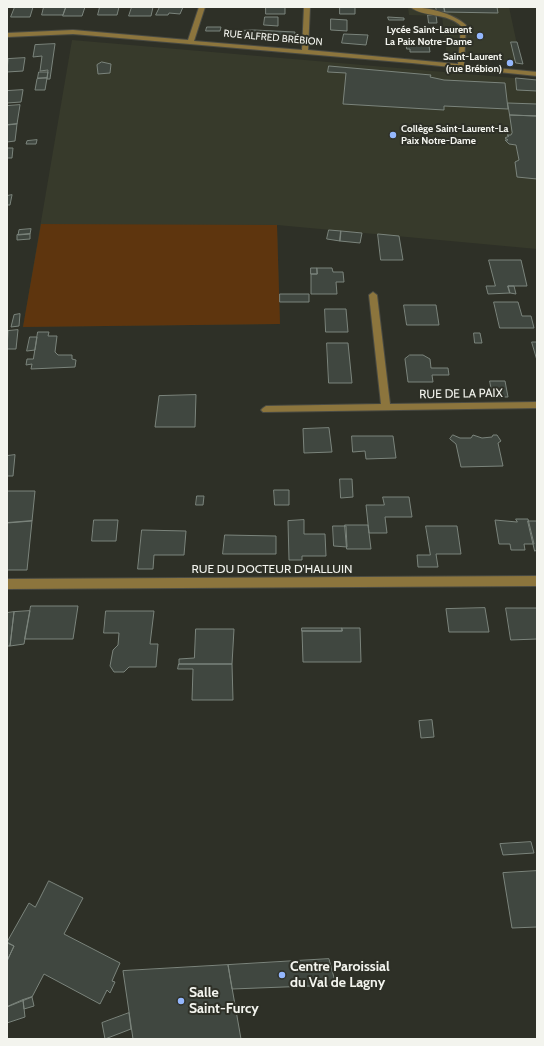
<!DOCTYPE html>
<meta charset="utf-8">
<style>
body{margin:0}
#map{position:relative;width:544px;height:1046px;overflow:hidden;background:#2e3027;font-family:Cabin,sans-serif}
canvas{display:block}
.frame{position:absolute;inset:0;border:8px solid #f3f4ee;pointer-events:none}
</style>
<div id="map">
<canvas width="544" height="1046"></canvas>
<div class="frame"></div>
</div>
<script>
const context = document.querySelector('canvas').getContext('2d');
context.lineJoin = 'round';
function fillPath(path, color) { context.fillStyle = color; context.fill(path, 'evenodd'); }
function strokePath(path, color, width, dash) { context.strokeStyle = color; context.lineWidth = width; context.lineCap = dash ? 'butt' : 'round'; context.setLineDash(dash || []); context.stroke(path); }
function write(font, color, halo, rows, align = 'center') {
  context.font = font + ' Cabin,sans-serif'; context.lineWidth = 4; context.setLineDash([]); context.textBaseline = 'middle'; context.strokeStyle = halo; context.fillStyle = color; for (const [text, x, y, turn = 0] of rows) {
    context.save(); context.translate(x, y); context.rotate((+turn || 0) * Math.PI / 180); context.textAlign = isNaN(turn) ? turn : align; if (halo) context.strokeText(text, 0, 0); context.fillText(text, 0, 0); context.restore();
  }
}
const built = new Path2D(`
 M408,7H509L521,63L447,57L442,16L409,15Z
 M72,40L537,80V249L277,225L280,324L23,327Z`);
const green = new Path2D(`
 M41,224L277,225L280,324L23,327Z`);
const building = new Path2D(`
 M15,7H33L30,17H11Z
 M44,7H66L63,15H42Z
 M66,7H85L82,16H63Z
 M100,7H119L117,15H98Z
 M132,7H153L151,16H129Z
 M160,7H183L180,14L169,13L168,15H156Z
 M266,7H285V14H266Z
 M340,7H355V14H340Z
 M436,7H444L445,12H437Z
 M444,7H497L498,13L445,12Z
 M428,15H436L437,23H429Z
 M265,17H278V26L264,25Z
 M388,17L404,18V20H389Z
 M331,19L347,20V31L331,30Z
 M207,27H221L220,31H206Z
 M254,30L295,32L294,40L287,43L284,42V40L235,37L237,31Z
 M344,34L368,35L366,45L342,43Z
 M406,39L428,40L430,52H410V49H407Z
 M511,42H517L523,64L516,63Z
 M55,44L50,79H47L48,70L40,71L42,56L33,57L35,45Z
 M25,58L23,71L7,72L8,59Z
 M102,62L111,64L110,73L98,74L97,65Z
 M329,66L431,75L430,77L444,80L505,83L508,109L444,106V110L343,104L346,73L328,72Z
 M39,72H48L47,78H38Z
 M47,78L45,90H35L37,79Z
 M516,78L537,80V91L517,90Z
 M23,90L21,102L7,103V91Z
 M508,103L537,104V116L510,115Z
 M20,105L17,124L7,125V106Z
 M510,115L537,116V179L517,177L515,162L519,160L516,145L509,144L505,140H508L505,138L509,136L507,135H511L512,133Z
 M17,124L15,141L7,142V125Z
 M37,140L36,144H26L27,141Z
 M7,148H13L12,158H7Z
 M12,195L10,205H7V196Z
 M31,229L30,234L18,235L19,230Z
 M329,230L341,231L340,241L327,239Z
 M341,231L362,233L360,243L340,241Z
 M30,234V239L17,240V235Z
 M378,234L399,236L403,260H381Z
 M489,260H521L527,286H508L510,293L488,294L486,286H495Z
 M311,268H317V274H311Z
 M317,268H332L333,272H343L344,282H336L337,294H311V274H317Z
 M508,286H514L516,294L510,293Z
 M280,294H309V302H280Z
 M494,302H518L522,316H531L534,328H500Z
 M404,305H436L439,325H407Z
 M325,309H346L348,332H326Z
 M20,314L19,326L11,327L14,315Z
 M18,330L16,349H7L8,331Z
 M38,332H49L48,336H57L55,352L58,355H72V359L76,360L75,367L31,369L32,364L26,365L27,359H33Z
 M474,333H480L482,343H475Z
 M30,337H37L35,350L27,351Z
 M532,342H537V360Z
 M327,343H348L352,383H329Z
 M410,355H423L430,359L431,368H448L449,375H432L433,382H408L405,359Z
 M490,381H505L508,397H493Z
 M196,395L195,427H155L159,396Z
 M329,428L332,452L304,453L303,429Z
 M453,435L460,438H471L473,435L482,438L492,437L493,435H497L501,441L498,443L503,466L461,467L456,444L450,439Z
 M352,436H393L396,458L366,459L365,451L353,452Z
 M15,455L13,476H7V456Z
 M340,479H352L353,497L341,498Z
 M274,490H289V505H275Z
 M7,491H35L32,521L7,523Z
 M197,496H204L203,505H196Z
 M383,497H409L412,517H385L387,533H369L366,505H384Z
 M516,519H528L534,544H524L525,550H511L510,544H499L495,520L517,522Z
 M94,520H118L116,541H92Z
 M304,520V534H325L326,556H302V560H289L288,521Z
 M32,521L27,570H7V523Z
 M528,521H537V550L535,551Z
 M345,525H368L371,549H347Z
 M333,526H346L347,547L334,546Z
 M426,526H457L461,554H436L438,567H418L417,555H430Z
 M142,530L186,531L184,555H154L153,569H138Z
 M225,535L276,536V554H223Z
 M31,606H78L73,639H25Z
 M485,608L489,632H449L446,609Z
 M506,608H537V639L511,640Z
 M30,611L24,644L10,646L14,612Z
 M106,611H154L150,644H158L156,667H129L124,672H114L110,666L113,650L118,645L119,633H104Z
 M14,612L10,646H7V613Z
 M302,628H342V631H302Z
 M342,628H360L361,662H303L302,631H342Z
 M196,629H234L232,664H179V659L194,658Z
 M179,664H232L233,700H192L193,669H178Z
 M432,720L434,737L421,738L419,721Z
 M531,842L534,853L503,855L500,844Z
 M537,871V927L512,928L503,873Z
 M49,881L83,898L64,934L120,963L112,981L115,982L110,993L107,990L100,1004L44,974L32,997L7,1007V961L14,946L7,942L29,903L35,907Z
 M7,943L14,946L7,961Z
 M329,959L336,985L232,989L228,965Z
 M228,965L241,1039H133L123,971Z
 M32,997L34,1006L24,1009L23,1000Z
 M23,1000L25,1017L7,1023V1007Z
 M129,1013L131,1029L105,1039L102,1023Z`);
const minor = new Path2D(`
 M199,7H205L194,41L302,50L304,7H310L308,50L458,64L461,26C446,12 425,18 410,7C427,7 453,13 466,25L464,65L537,72V76L412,63L73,34L7,37V33L73,30L188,40Z
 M373,292L377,295L390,404L537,402V408L263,412L261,410L263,408L266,406L381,404L369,295Z
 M537,576V586L7,589V579Z`);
const markers = [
 [480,36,4,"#94b7fd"],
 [510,63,4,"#94b7fd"],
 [393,135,4,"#94b7fd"],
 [282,975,4,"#94b7fd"],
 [181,1001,4,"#94b7fd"]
];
const farPoinames = [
 ["Lycée Saint-Laurent",472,30],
 ["La Paix Notre-Dame",472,42],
 ["Saint-Laurent",502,57],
 ["(rue Brébion)",502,69],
 ["Collège Saint-Laurent-La",401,129,"left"],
 ["Paix Notre-Dame",401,141,"left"]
];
const farStreetnames = [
 ["RUE ALFRED BRÉBION",273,38,5]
];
const streetNames = [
 ["RUE DE LA PAIX",461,394,-1],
 ["RUE DU DOCTEUR D'HALLUIN",272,569]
];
const nearPoinames = [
 ["Centre Paroissial",290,967],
 ["du Val de Lagny",290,983],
 ["Salle",189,993],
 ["Saint-Furcy",189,1009]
];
fillPath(built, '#373a2b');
fillPath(green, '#5e350e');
fillPath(building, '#404740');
strokePath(building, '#7b847c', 1);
strokePath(minor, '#4a4b43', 2);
fillPath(minor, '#8c753d');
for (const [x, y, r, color] of markers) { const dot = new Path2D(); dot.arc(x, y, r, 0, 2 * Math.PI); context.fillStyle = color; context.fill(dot); strokePath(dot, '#2e3027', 1.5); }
write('bold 10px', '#f3f4ee', '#2e3027', farPoinames, 'right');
write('10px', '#f3f4ee', '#2e3027', farStreetnames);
write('12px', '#f3f4ee', '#2e3027', streetNames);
write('bold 14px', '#f3f4ee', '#2e3027', nearPoinames, 'left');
</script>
